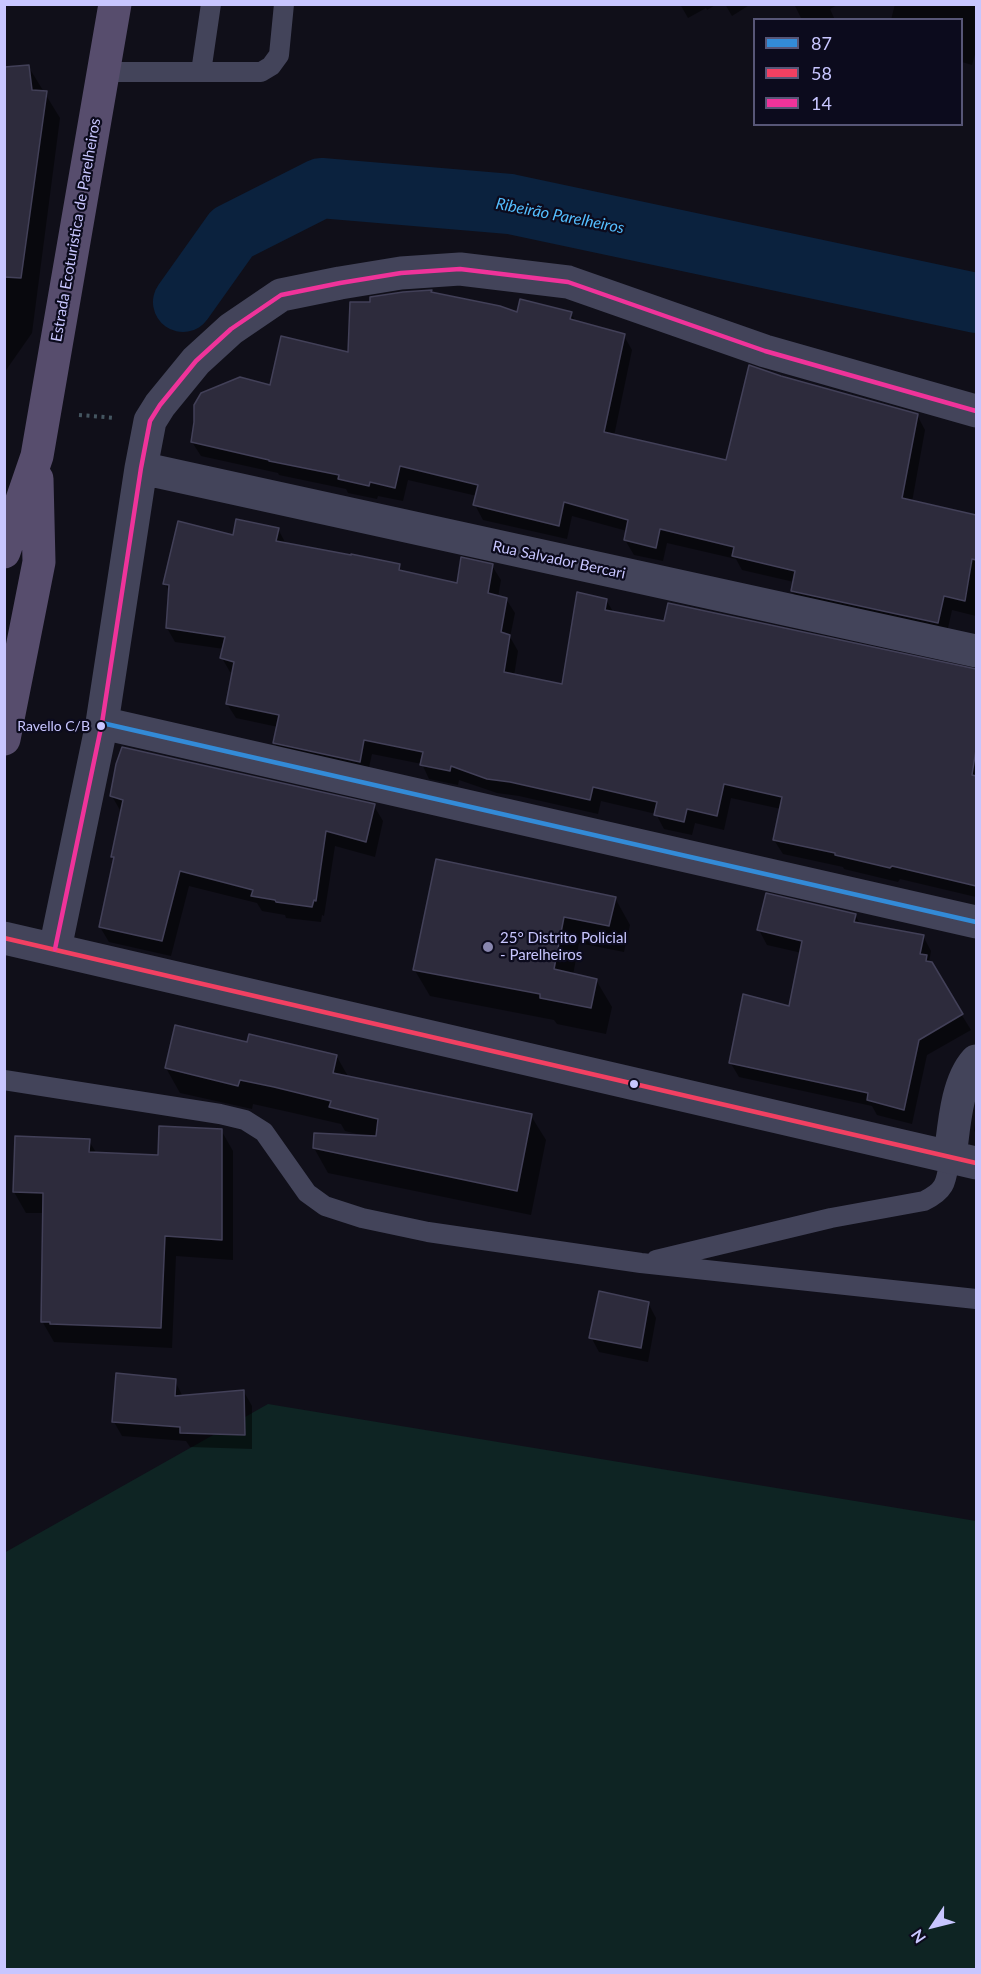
<!DOCTYPE html>
<meta charset="utf-8">
<style>
body{margin:0}
#map{position:relative;width:981px;height:1974px;overflow:hidden;background:#100f19;font-family:Lato,sans-serif}
canvas{display:block}
.frame{position:absolute;inset:0;border:6px solid #c8c6ff;pointer-events:none}
.legend{position:absolute;left:753px;top:18px;width:210px;height:108px;box-sizing:border-box;background:#0c0b1d;border:2px solid #575677;margin:0;padding:8px 10px;list-style:none;font-size:18px;color:#c8c6ff}
.legend li{display:flex;align-items:center;gap:12px;height:30px}
.legend b{width:30px;border:2px solid #575677}
.north{position:absolute;left:903px;top:1896px;width:60px;height:60px;-webkit-text-stroke:4px #0c0b1d;paint-order:stroke;rotate:235deg;font-size:16px;font-weight:700;line-height:24px;text-align:center;color:#c8c6ff}
.north::after{content:'';display:block;margin:auto;width:21px;height:27px;background:#c8c6ff;clip-path:polygon(50% 0,100% 100%,50% 72%,0 100%)}
</style>
<div id="map">
<canvas width="981" height="1974"></canvas>
<div class="frame"></div>
<ul class="legend">
<li><b style="height:8px;background:#338bd7"></b>87</li>
<li><b style="height:8px;background:#f24062"></b>58</li>
<li><b style="height:8px;background:#ef339a"></b>14</li>
</ul>
<div class="north">N</div>
</div>
<script>
const context = document.querySelector('canvas').getContext('2d');
context.lineJoin = 'round';
function fillPath(path, color) { context.fillStyle = color; context.fill(path, 'evenodd'); }
function strokePath(path, color, width, dash) { context.strokeStyle = color; context.lineWidth = width; context.lineCap = dash ? 'butt' : 'round'; context.setLineDash(dash || []); context.stroke(path); }
function write(font, color, halo, rows, align = 'center') {
  context.font = font + ' Lato,sans-serif'; context.lineWidth = 4.5; context.setLineDash([]); context.textBaseline = 'middle'; context.strokeStyle = halo; context.fillStyle = color; for (const [text, x, y, turn = 0] of rows) {
    context.save(); context.translate(x, y); context.rotate((+turn || 0) * Math.PI / 180); context.textAlign = isNaN(turn) ? turn : align; if (halo) context.strokeText(text, 0, 0); context.fillText(text, 0, 0); context.restore();
  }
}
const green = new Path2D(`
 M268,1404L976,1521V1969H5L4,1553Z`);
const shadow = new Path2D(`
 M680,4H717L707,10L706,8L688,18Z
 M725,4H751L732,16Z
 M794,4H839L830,9L835,20H802Z
 M895,4H976V51L972,65L962,62V20H891Z
 M28,66L60,118L32,333L4,373V69Z
 M431,291L433,294L518,314H571L576,322L624,336L632,350L614,436L727,462L917,415L925,430L912,502L974,516L976,501V616L952,610L946,637L800,605L792,591L794,582L742,570L736,559L667,543L663,561L634,555L625,540L627,531L572,516L567,539L483,520L475,505L477,496L408,480L403,501L378,496L377,499L348,493L346,489L279,475L278,473L201,456L192,442L271,387L349,354L372,304Z
 M278,529L286,544L399,566L402,573L458,585L492,566L501,580L498,597L506,599L515,613L510,637L518,651L514,676L563,686L606,600L614,613L976,671V897L900,879L898,882L844,869L843,867L783,854L774,840L781,809L731,798L724,830L695,823L692,835L664,829L656,814L601,801L598,814L519,796L497,793L459,780L458,785L429,779L422,764L372,754L367,776L283,757L274,742L278,727L236,718L227,704L233,673L230,672L222,658L224,649L175,642L167,628L170,592L165,584L234,537Z
 M112,796L374,806L383,821L375,857L335,846L324,916L322,915L321,922L286,918L285,915L262,911L257,903L189,886L171,956L109,942L100,927L115,860L113,857L121,812Z
 M615,898L630,925L624,952L579,943L573,975L596,980L612,1007L606,1034L557,1024L554,1020L430,996L414,969Z
 M855,915L860,924L923,936L931,951L929,962L971,1030L927,1055L912,1124L877,1115L872,1106L739,1077L730,1062L790,1008L802,953L767,945L759,930Z
 M248,1044L337,1057L349,1078L531,1116L546,1140L531,1215L328,1173L314,1148L360,1137L361,1135L345,1131L341,1124L289,1112L253,1104L252,1109L180,1093L166,1068Z
 M976,1117V1135L974,1130Z
 M221,1130L233,1151V1260L176,1256L172,1348L54,1342L42,1321L44,1213H26L14,1192L89,1141L97,1154L160,1156Z
 M648,1303L656,1318L648,1362L599,1352L591,1337Z
 M175,1381L183,1397L244,1392L252,1406V1449L190,1447L186,1441L122,1436L114,1422Z`);
const river = new Path2D(`
 M183,302L232,233L321,188L510,204L976,303`);
const building = new Path2D(`
 M29,65L32,90L47,91L21,278L4,277V67Z
 M432,290L431,292L500,306L517,312L520,299L572,312L570,319L625,334L604,432L726,460L749,365L781,376L918,414L902,498L976,515V560L972,559L965,601L944,596L938,623L791,591L795,571L732,556L734,547L660,529L656,548L624,540L628,520L564,502L559,526L473,505L478,485L400,466L395,488L370,482L369,486L338,479L339,475L269,461V460L191,442L194,422V405L201,393L240,377L270,385L281,336L348,352L350,302H370V297L403,292Z
 M236,519L279,528L276,541L351,555V554L400,564L399,570L457,583L461,557L493,564L488,593L507,598L501,632L510,635L504,672L562,684L577,592L607,599L605,610L664,621L668,603L976,669V750L972,775L976,776V886L892,866L890,868L835,855V853L773,840L782,797L724,784L717,816L687,809L684,822L654,815L657,802L593,787L590,800L510,782L487,779L451,766L450,771L420,765L423,752L364,740L360,762L273,743L279,715L226,704L234,662L220,658L225,637L166,628L169,585L163,584L178,521L233,535Z
 M122,747L375,804L366,842L326,831L316,901L314,900L312,907L276,902L275,900L251,896L253,890L180,871L162,941L99,927L114,857H111L123,800L110,796L116,764Z
 M436,859L616,897L609,926L564,917L554,969L597,979L591,1008L540,998V994L413,970Z
 M766,893L856,914L854,922L924,935L920,954L927,955L926,961L932,962L963,1014L919,1040L904,1110L867,1100L868,1093L729,1063L743,994L789,1006L802,941L757,930Z
 M175,1025L247,1042L249,1034L337,1055L333,1073L532,1114L517,1191L313,1148L314,1133L376,1136L378,1119L329,1107L331,1101L274,1087L240,1080L238,1086L165,1068Z
 M159,1126L222,1129V1240L165,1236L161,1328L50,1324V1322H41L43,1193L13,1192L15,1136L90,1139L89,1152L158,1155Z
 M599,1291L649,1302L641,1348L589,1338Z
 M116,1373L176,1379L175,1396L244,1390L245,1435L180,1433V1427L112,1422Z`);
const path = new Path2D(`
 M79,415L116,418`);
const lane = new Path2D(`
 M103,72H261L271,66L279,55L284,4
 M201,72L211,4
 M4,1080L220,1114L245,1120L264,1132L307,1193L325,1206L362,1218L428,1232L641,1263L976,1299
 M656,1260L831,1218L924,1201C947,1190 946,1181 950,1157`);
const street = new Path2D(`
 M141,468L976,651
 M102,723L976,922
 M4,938L976,1163
 M55,949L102,723L141,468L150,421L160,405L196,361L231,329L281,295L340,283L401,273L460,269L568,282L765,351L976,411
 M950,1157C954,1128 956,1083 976,1061`);
const primary = new Path2D(`
 M4,552L37,456L115,4
 M4,739L39,562L37,479`);
const bus1 = new Path2D(`
 M102,723L976,922`);
const bus2 = new Path2D(`
 M4,938L976,1163`);
const bus3 = new Path2D(`
 M55,949L102,723L141,468L150,421L160,405L196,361L231,329L281,295L340,283L401,273L460,269L568,282L765,351L976,411`);
const markers = [
 [101,726,5,"#c8c6ff"],
 [488,947,6,"#8886ae"],
 [634,1084,5,"#c8c6ff"]
];
const busNames = [
 ["Ravello C/B",90,726]
];
const streetNames = [
 ["Estrada Ecoturistica de Parelheiros",76,230,-80],
 ["Rua Salvador Bercari",559,560,12]
];
const poiNames = [
 ["25° Distrito Policial",500,938],
 ["- Parelheiros",500,955]
];
const waterNames = [
 ["Ribeirão Parelheiros",560,216,11]
];
fillPath(green, '#0e2423');
fillPath(shadow, '#0007');
strokePath(river, '#0b223e', 60);
fillPath(building, '#2d2b3c');
strokePath(building, '#424058', 1.5);
strokePath(path, '#445560', 4, [3, 4.5]);
strokePath(lane, '#43445a', 20);
strokePath(street, '#43445a', 33);
strokePath(primary, '#574d6d', 33);
strokePath(bus1, '#338bd7', 4.5);
strokePath(bus2, '#f24062', 4.5);
strokePath(bus3, '#ef339a', 4.5);
for (const [x, y, r, color] of markers) { const dot = new Path2D(); dot.arc(x, y, r, 0, 2 * Math.PI); context.fillStyle = color; context.fill(dot); strokePath(dot, '#0c0b1d', 2); }
write('14px', '#c8c6ff', '#0c0b1d', busNames, 'right');
write('15px', '#c8c6ff', '#0c0b1d', streetNames);
write('15px', '#c8c6ff', '#0c0b1d', poiNames, 'left');
write('italic 16px', '#54bfff', '#0c0b1d', waterNames);
</script>
